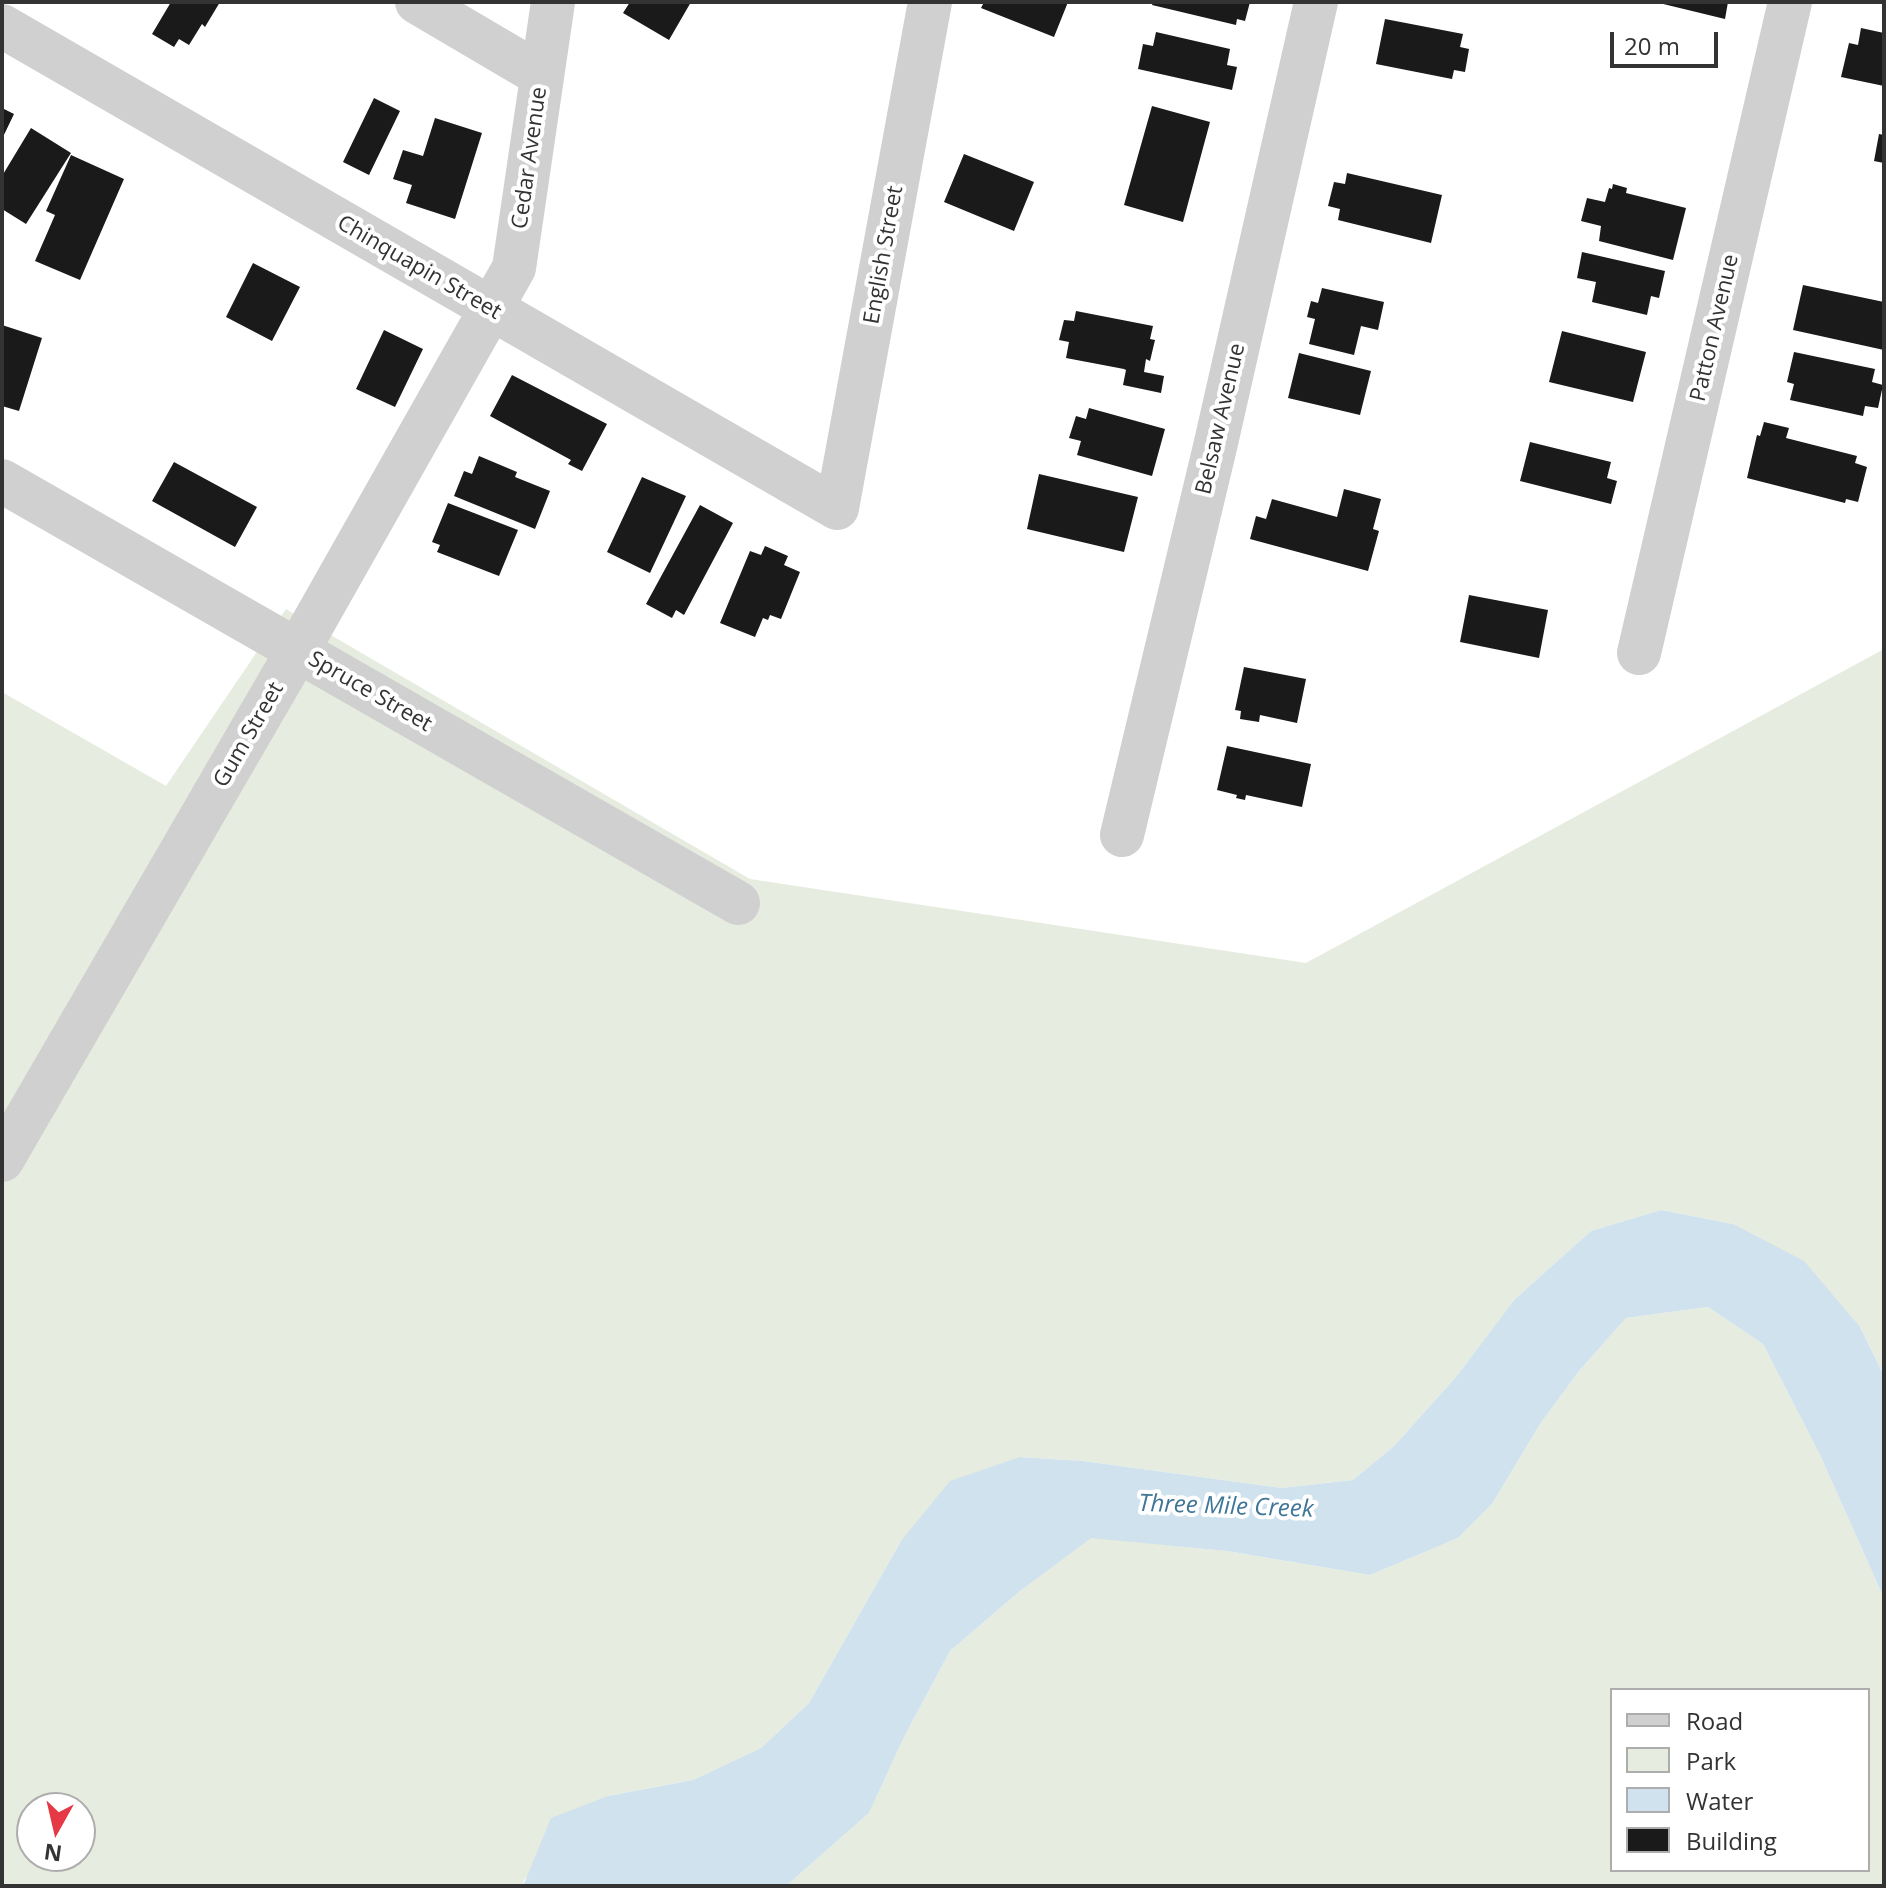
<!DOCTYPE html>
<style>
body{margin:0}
#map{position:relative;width:1886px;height:1888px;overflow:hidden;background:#fff;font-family:"Open Sans",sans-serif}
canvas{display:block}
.frame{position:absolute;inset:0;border:4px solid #333;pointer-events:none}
.legend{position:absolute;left:1610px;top:1688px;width:260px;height:184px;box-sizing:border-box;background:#fff;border:2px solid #adadad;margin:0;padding:10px 14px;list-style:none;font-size:24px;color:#333}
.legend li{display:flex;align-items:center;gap:16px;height:40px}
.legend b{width:40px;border:2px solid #adadad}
.north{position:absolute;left:16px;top:1792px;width:80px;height:80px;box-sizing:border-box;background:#fff;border:2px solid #adadad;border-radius:50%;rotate:188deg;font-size:22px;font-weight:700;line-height:32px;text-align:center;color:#333}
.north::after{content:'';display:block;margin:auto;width:28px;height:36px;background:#e63946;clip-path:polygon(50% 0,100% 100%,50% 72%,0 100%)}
.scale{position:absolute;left:1610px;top:32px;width:108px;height:36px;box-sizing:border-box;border:4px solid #333;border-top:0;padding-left:10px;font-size:24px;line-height:28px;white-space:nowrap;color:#333;-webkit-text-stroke:6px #fff;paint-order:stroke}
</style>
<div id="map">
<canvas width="1886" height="1888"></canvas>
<div class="frame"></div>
<ul class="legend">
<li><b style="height:10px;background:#d0d0d0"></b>Road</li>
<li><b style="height:22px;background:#e6ecdf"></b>Park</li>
<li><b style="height:22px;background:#cfe2ee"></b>Water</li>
<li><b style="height:22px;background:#1a1a1a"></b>Building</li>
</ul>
<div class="north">N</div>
<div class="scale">20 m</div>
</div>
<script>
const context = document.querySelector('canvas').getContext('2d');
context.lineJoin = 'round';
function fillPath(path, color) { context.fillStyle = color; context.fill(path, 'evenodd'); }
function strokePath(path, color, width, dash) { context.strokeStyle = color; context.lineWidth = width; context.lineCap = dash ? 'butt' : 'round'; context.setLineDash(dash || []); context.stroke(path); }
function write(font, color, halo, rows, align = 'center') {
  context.font = font + ' "Open Sans",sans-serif'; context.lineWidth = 8; context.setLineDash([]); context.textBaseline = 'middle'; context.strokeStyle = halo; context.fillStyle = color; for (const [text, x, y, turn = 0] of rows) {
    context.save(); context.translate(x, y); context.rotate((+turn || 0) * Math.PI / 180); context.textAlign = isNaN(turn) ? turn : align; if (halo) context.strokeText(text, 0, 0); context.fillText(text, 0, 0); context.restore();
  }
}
const green = new Path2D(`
 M286,609L750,879L1306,963L1884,649V1376L1860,1327L1733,1224L1661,1210L1591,1231L1514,1300L1456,1377L1394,1446L1353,1480L1282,1488L1083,1461L1021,1457L901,1541L809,1703L761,1748L693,1780L608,1796L524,1880L523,1886H2V692L166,786ZM32,1808H80V1856H32Z
 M1708,1307L1763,1344L1820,1455L1884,1598V1886H786L869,1813L905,1735L950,1651L1020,1591L1091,1537L1227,1551L1370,1575L1458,1538L1492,1504L1540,1424L1579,1371L1626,1318ZM1612,1690H1868V1870H1612Z`);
const water = new Path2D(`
 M1661,1210L1733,1224L1804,1261L1860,1327L1884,1376V1598L1820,1455L1763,1344L1708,1307L1626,1318L1579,1371L1540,1424L1492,1504L1458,1538L1370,1575L1227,1551L1091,1538L1020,1591L950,1651L905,1735L869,1813L786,1886H523L551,1818L608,1796L693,1780L761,1748L809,1703L901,1541L950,1481L1020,1457L1083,1461L1282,1488L1353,1480L1394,1446L1456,1377L1514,1300L1591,1231Z`);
const building = new Path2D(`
 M171,2H220L205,27L202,24L189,45L179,39L174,47L152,34Z
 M630,2H691L669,40L623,13Z
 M984,2H1068L1054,37L981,8Z
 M1153,2H1250L1245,21L1237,19L1236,25L1152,5Z
 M1655,2H1728L1725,19Z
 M1385,19L1463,34L1460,47L1469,49L1465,72L1454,70L1452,79L1376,64Z
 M1861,28L1884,33V86L1841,77L1849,43L1858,45Z
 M1156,32L1230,49L1227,65L1237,67L1232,90L1138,69L1143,44L1153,46Z
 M374,98L400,111L369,175L343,162Z
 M1152,106L1210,122L1183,222L1124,205Z
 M2,108L14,114L2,139Z
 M435,118L482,133L455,219L406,203L412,185L393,179L403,150L423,156Z
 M31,128L71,153L26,224L2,209V176Z
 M1879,134L1884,135V163L1874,161Z
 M964,154L1034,182L1014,231L944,202Z
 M71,155L124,179L80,280L35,261L55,215L46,211Z
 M1347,173L1442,195L1431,243L1338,220L1340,209L1328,206L1334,182L1345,184Z
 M1613,184L1627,188L1626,193L1686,208L1673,260L1599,241L1601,226L1581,221L1587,198L1605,202L1609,188L1612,189Z
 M1582,252L1665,271L1659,298L1651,296L1647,315L1592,302L1596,282L1577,278Z
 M253,263L300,287L272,341L226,317Z
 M1803,285L1884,302V350L1793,330Z
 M1322,288L1384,302L1378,330L1361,326L1354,355L1309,344L1315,319L1307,317L1311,301L1318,303Z
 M1076,311L1153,326L1150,339L1155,340L1150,361L1146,359L1144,372L1164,376L1161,393L1123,385L1126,370L1124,369L1066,358L1069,342L1059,340L1064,320L1074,321Z
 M2,325L42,338L19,411L2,406Z
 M384,330L423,349L395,407L356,389Z
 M1562,331L1646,352L1633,402L1549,382Z
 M1794,352L1875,369L1872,382L1883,385L1878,408L1865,406L1863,416L1790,400L1794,384L1787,382Z
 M1299,353L1371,371L1360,415L1288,398Z
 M512,375L607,424L582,471L568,464L571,460L490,416Z
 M1089,408L1165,429L1152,476L1077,455L1081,441L1069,438L1076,416L1086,419Z
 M1764,422L1789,428L1786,438L1857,456L1855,463L1867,467L1858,502L1846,499L1845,503L1747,478L1757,435L1760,436Z
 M1530,442L1611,462L1607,478L1617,481L1611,504L1520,481Z
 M479,456L517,472L515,477L550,491L535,529L454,496L464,471L472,474Z
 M174,462L257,507L235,547L152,501Z
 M1039,474L1138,497L1124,552L1027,529Z
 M642,477L686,496L650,573L607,552Z
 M1344,489L1381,499L1373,529L1379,531L1368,571L1250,539L1256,516L1266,519L1272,499L1337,517Z
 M448,503L518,530L499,576L437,552L440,545L432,542Z
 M700,505L733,523L684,615L676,610L672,618L646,604Z
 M765,546L788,556L784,565L800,572L781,619L770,615L768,620L763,618L755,637L720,623L750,551L761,555Z
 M1469,595L1548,610L1539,658L1460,642Z
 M1244,667L1306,679L1297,723L1260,715L1259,722L1240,719L1241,711L1235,710Z
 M1227,746L1311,764L1302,807L1246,795L1245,800L1236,798L1237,795L1217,790Z`);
const minor = new Path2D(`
 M417,2L541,75
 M2,26L837,508L930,2
 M2,481L738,903
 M1639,653L1790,2
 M1122,835L1215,447L1316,2
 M2,1160L298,650L514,268L553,2`);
const streetNames = [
 ["Cedar Avenue",530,158,-82],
 ["English Street",884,255,-80],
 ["Chinquapin Street",419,268,30],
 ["Patton Avenue",1715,328,-77],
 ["Belsaw Avenue",1221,419,-77],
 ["Spruce Street",370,692,30],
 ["Gum Street",249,735,-60]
];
const waterNames = [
 ["Three Mile Creek",1226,1507,2]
];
fillPath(green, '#e6ecdf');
fillPath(water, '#cfe2ee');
fillPath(building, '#1a1a1a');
strokePath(minor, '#d0d0d0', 44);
write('22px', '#333', '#fff', streetNames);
write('italic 24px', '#3f7597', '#fff', waterNames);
</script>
